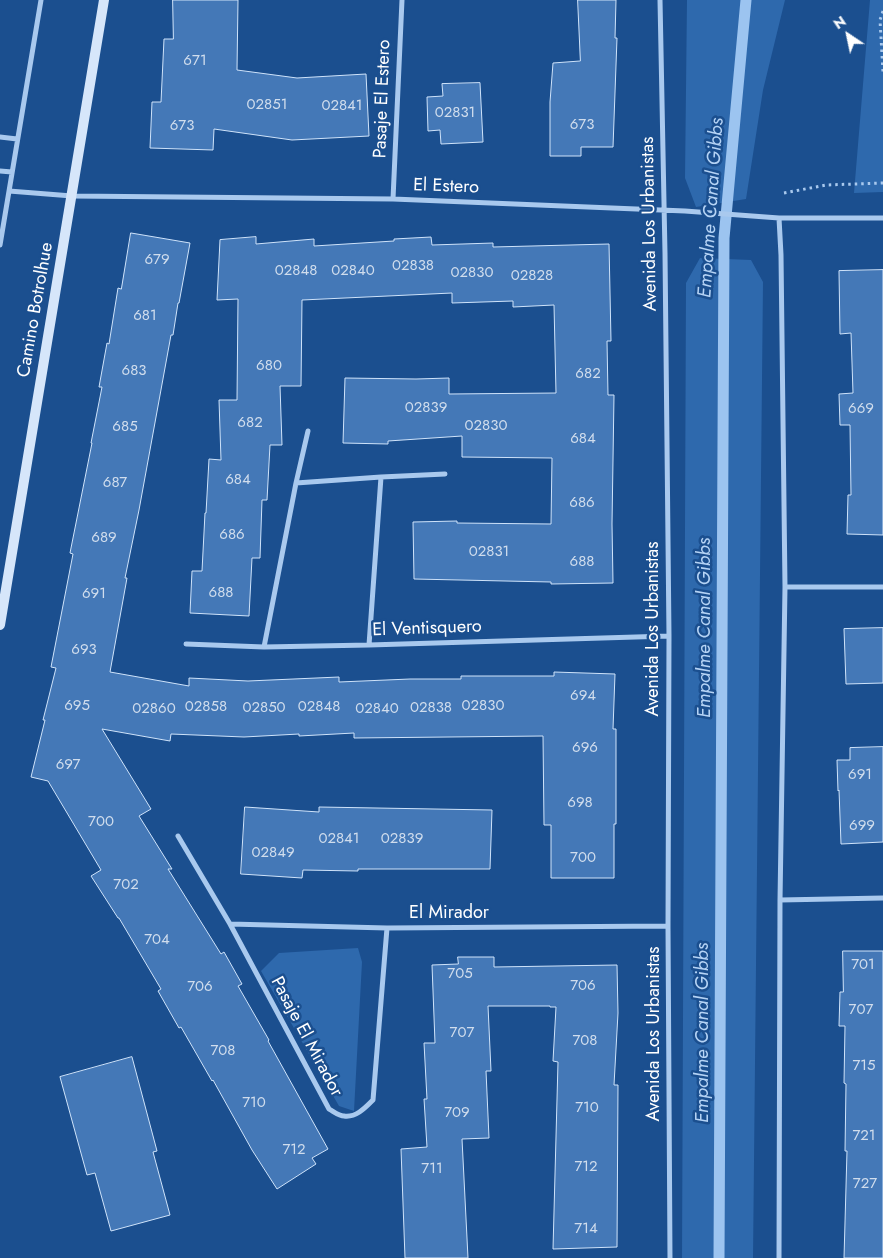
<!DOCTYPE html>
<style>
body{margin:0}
#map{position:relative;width:883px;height:1258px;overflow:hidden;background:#1b4f8f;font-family:Jost,sans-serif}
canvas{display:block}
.north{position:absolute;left:823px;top:10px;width:50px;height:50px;-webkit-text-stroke:4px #1b4f8f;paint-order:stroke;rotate:326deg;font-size:14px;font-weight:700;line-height:20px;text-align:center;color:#fff}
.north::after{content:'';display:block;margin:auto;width:18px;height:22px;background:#fff;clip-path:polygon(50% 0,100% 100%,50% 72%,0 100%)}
</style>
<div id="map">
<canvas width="883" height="1258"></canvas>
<div class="north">N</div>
</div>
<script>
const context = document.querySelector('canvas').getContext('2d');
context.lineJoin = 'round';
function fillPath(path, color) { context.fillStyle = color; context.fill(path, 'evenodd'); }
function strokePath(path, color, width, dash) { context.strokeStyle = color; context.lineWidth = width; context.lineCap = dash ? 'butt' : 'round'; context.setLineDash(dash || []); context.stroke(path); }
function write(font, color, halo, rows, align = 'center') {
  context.font = font + ' Jost,sans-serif'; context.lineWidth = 5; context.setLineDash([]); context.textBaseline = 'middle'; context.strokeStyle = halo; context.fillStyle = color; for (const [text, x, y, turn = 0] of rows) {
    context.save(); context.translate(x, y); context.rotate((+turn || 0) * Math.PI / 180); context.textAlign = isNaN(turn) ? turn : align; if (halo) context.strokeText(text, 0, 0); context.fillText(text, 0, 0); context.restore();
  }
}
const green = new Path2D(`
 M687,0H785L763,90L746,199L696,207L685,178Z
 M870,0H883V192L854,193Z
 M700,258L751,260L763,282L753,1258H682L686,283Z
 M358,948L362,962L354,1111L339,1106L261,971L279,953Z`);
const stream = new Path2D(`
 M719,1258L724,238L746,0`);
const building = new Path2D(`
 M173,0H238L237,70L297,78L366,74L369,136L292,140L214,129L213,150L150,148L152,102H161L164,39H173Z
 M578,0H616L615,38H617L613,147H581V156H550V102L553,63L580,61Z
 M480,83L483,142L441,144L440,130L428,131L427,97L443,96L442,84Z
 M131,233L190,243L179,303H178L173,335H171L139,510L125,578H127L110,672L189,686V678L248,681L339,677V682L410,679H461V676H554V672L615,674L613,729H616V824H614V878H551V825H544L543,736L354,738V733L299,736V734L244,737L171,734L170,741L102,729L151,809L139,816L172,869H168L221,954L224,952L242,984L238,986L269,1040L268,1041L328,1149L312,1158L316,1164L277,1189L252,1150L213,1080L212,1081L181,1027L179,1028L158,991L161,989L119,918H118L91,876L101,870L48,781L31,777L45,720H43L56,668L51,667L73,554L70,553L92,443H91L102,387H99L107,343L109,344L118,288L121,289Z
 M256,237V244L314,239V246L394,241V239L431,237L432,245L493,243V247L609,244L611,341H607L608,395H614L612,524L613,583L551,584V582L414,579L413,522L457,521V523L551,524L552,458L462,457V436L388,441V444L343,443L345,378L416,379L449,378V394L556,393L554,305L513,307V301L452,303V293L302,300L301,386H280L282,445H270L267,500H262L260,558H252L249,616L190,613L192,571H202L205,513H206L209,459L221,460L219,400H237L238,299L217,300L220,240Z
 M883,270V535L847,534L848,495H851L850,425H840L839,394L853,393L851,333L840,334L839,271Z
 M883,628V683L846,684L844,629Z
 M883,747V842L841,844L839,790L838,791L837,760H850V748Z
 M245,807L319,812V807L492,810L490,869H358V871L303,870L302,878L241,874Z
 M843,951H883V1258H844L847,1151H845L846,1084L844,1083L845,1026H839L840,992H843Z
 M458,957H494V967L617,965L618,1013L614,1085H618L617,1247L553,1249L558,1062L553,1061L556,1007H550V1006H488L491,1071H486L489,1138L462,1139L468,1258H405L401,1149L427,1147L424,1099H427L424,1043H435L432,965L458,964Z
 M132,1057L157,1151L153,1152L170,1215L111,1231L95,1173L87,1175L60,1077Z`);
const path = new Path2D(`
 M883,11L880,20L883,72
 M784,193L826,185L883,183`);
const street = new Path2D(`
 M660,0L665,253L669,636L668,926L670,1258
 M0,137L17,139
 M0,171L12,172
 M9,191L72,196L393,199L685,211L779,218H883
 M393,199L402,0
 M0,245L41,0
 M381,477L445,474
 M296,483L381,477L369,645
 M785,587H883
 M186,644L264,647L369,645L669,636
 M264,647L296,483L308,431
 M178,836L230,924L329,1109C333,1111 339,1116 344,1116C356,1118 366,1107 373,1100L387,928
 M780,900L883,898
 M230,924L387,928L668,926
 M779,1258L780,900L785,587L781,255L779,218`);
const secondary = new Path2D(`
 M0,625L104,0`);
const numberNames = [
 ["671",195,61],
 ["02851",267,105],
 ["02841",342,106],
 ["02831",455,113],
 ["673",582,125],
 ["673",182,126],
 ["679",157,260],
 ["02838",413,266],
 ["02848",296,271],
 ["02840",353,271],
 ["02830",472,273],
 ["02828",532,276],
 ["681",145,316],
 ["680",269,366],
 ["683",134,371],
 ["682",588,374],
 ["02839",426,408],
 ["669",861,409],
 ["682",250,423],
 ["02830",486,426],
 ["685",125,427],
 ["684",583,439],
 ["684",238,480],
 ["687",115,483],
 ["686",582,503],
 ["686",232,535],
 ["689",104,538],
 ["02831",489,552],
 ["688",582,562],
 ["688",221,593],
 ["691",94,594],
 ["693",84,650],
 ["694",583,696],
 ["695",77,706],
 ["02830",483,706],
 ["02858",206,707],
 ["02848",319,707],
 ["02850",264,708],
 ["02838",431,708],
 ["02860",154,709],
 ["02840",377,709],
 ["696",585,748],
 ["697",68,765],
 ["691",860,775],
 ["698",580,803],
 ["700",101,822],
 ["699",862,826],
 ["02841",339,839],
 ["02839",402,839],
 ["02849",273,853],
 ["700",583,858],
 ["702",126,885],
 ["704",157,940],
 ["701",863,965],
 ["705",460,974],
 ["706",583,986],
 ["706",200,987],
 ["707",861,1010],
 ["707",462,1033],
 ["708",585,1041],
 ["708",223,1051],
 ["715",864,1066],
 ["710",254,1103],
 ["710",587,1108],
 ["709",457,1113],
 ["721",864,1136],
 ["712",294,1150],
 ["712",586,1167],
 ["711",432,1169],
 ["727",865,1184],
 ["714",586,1229]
];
const streetNames = [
 ["Pasaje El Estero",383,99,-88],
 ["El Estero",446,187,2],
 ["Avenida Los Urbanistas",650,224,-91],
 ["Camino Botrolhue",36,310,-80],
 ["El Ventisquero",427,629,-2],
 ["Avenida Los Urbanistas",654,629,-90],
 ["El Mirador",449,914],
 ["Avenida Los Urbanistas",655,1034,-90],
 ["Pasaje El Mirador",306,1037,62]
];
const waterNames = [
 ["Empalme Canal Gibbs",712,208,-86],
 ["Empalme Canal Gibbs",705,628,-90],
 ["Empalme Canal Gibbs",703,1033,-90]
];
fillPath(green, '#2e69ad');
strokePath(stream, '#9cc4f0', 11);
fillPath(building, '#4478b7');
strokePath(building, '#cfe3fa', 1);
strokePath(path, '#a9c9ee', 3, [2.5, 4]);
strokePath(street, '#a9c9ee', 5);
strokePath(secondary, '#d6e6fa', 10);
write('15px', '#d0dded', null, numberNames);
write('18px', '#fff', '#1b4f8f', streetNames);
write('italic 19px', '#b5d3f5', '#1b4f8f', waterNames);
</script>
